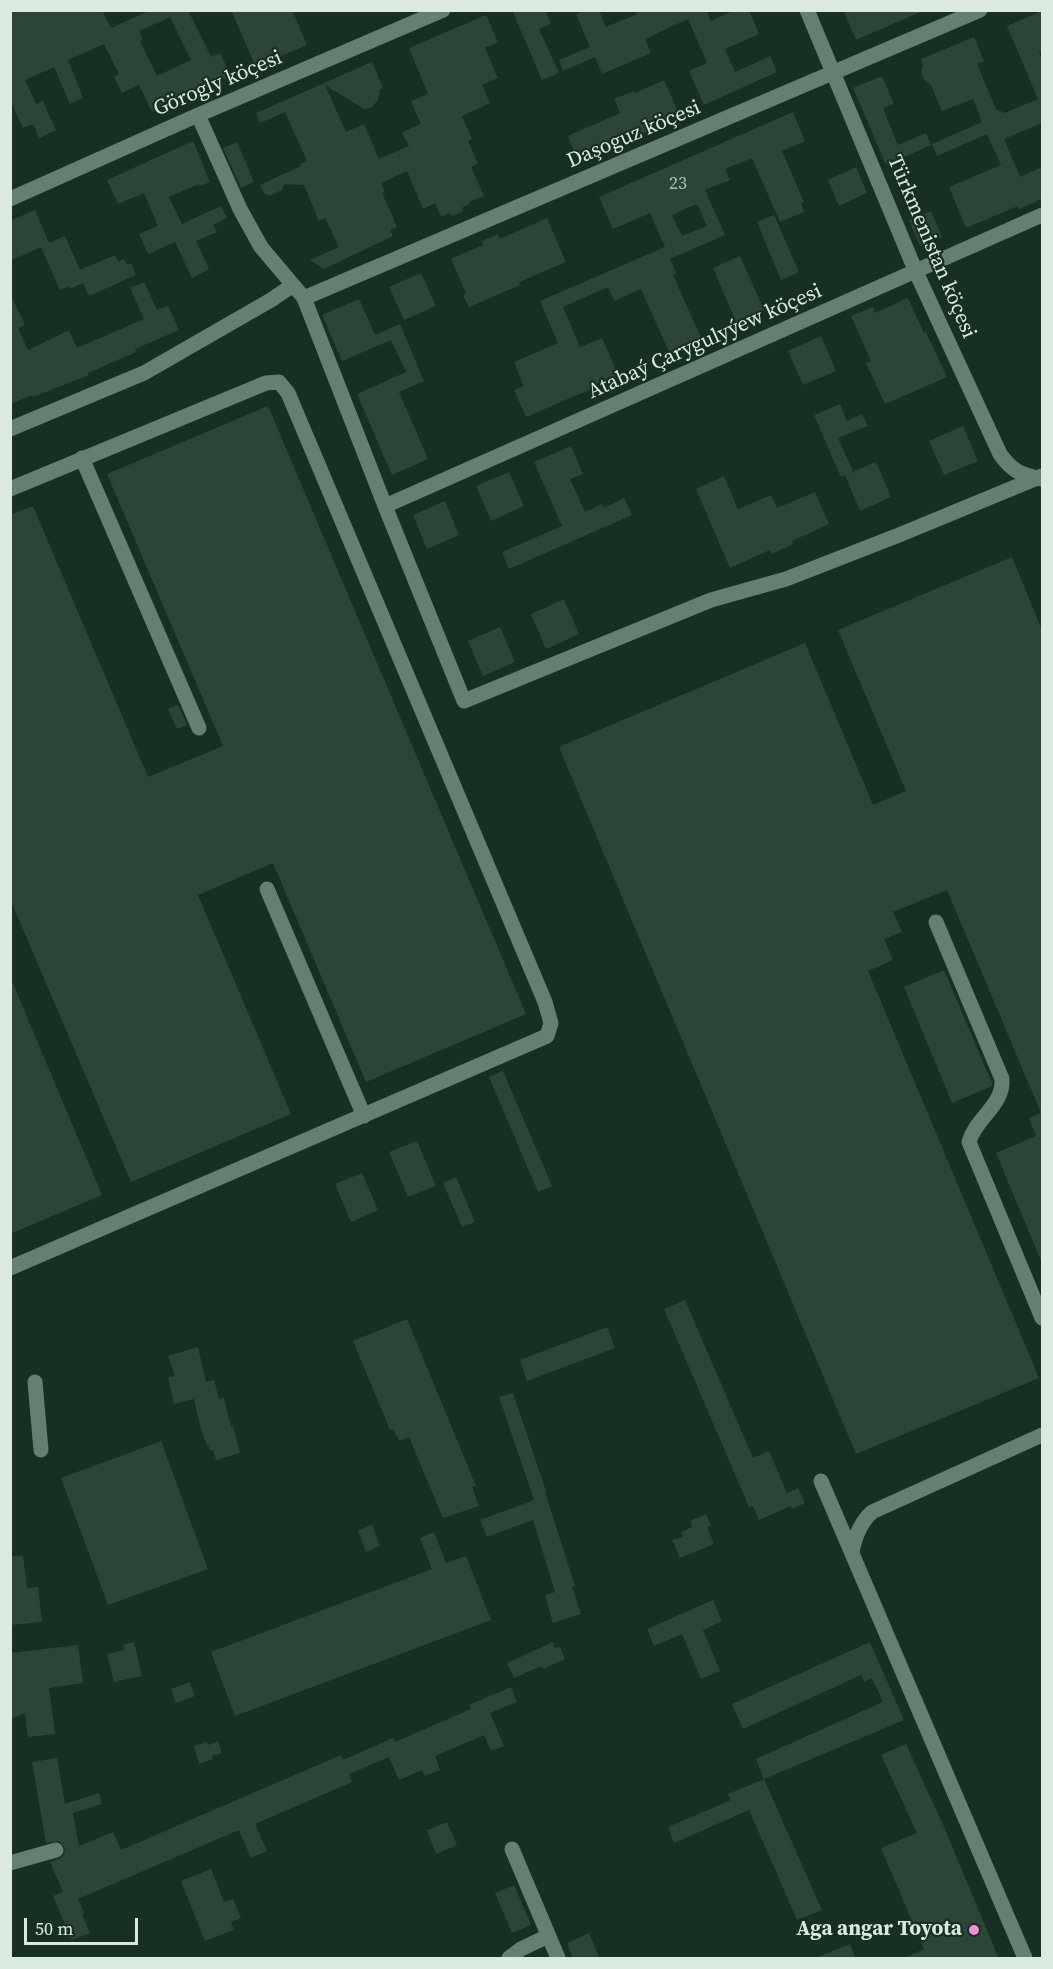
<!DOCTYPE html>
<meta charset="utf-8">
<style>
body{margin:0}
#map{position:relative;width:1053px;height:1969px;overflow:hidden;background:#173023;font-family:"Source Serif 4",serif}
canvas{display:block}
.frame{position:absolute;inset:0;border:12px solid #dbeae1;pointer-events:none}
.scale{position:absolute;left:24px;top:1918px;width:114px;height:27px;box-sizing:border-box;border:3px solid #dbeae1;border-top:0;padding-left:8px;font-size:18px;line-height:21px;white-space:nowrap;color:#dbeae1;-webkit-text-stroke:4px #173023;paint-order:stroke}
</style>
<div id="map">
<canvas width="1053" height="1969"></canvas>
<div class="frame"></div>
<div class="scale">50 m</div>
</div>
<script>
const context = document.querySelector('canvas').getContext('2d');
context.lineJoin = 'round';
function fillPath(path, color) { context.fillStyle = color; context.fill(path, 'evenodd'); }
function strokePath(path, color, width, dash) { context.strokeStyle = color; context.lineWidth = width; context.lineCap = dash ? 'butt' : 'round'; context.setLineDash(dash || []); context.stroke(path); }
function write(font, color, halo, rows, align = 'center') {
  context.font = font + ' "Source Serif 4",serif'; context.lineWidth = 4.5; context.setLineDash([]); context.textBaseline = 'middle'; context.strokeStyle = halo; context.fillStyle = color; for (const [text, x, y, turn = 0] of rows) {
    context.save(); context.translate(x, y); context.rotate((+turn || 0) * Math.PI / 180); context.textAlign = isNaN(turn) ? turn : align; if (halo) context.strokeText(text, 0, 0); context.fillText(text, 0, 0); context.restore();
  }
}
const building = new Path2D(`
 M10,10H102L111,28L151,10H188L211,57L220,53L231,76L152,112L139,85L122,93L114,77L119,74L104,44L68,60L83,98L70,104L54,67L25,80L36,104L43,101L56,130L39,138L33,124L23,128L10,99ZM170,17L191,60L157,76L140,41L143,40L139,31Z
 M231,10H292L307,45L256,67Z
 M512,10H545L551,24L539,29L559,73L542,80Z
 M585,10H599L606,27L637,14L635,10H708L707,11L711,21L735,10H749L759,34L725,49L735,72L770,56L777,72L704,105L689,71L707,63L688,19L645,39L651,53L602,74L595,57L563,71L559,60L590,47L576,14Z
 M843,10H925L856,40Z
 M1042,11V50L1039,52L1042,61V123L1004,139L1020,177L1042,167V199L1019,209L1018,206L966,228L949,187L1001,165L987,134L937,156L932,144L982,122L973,99L942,111L931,85L924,80L921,73L923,65L921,59L974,37L984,61L977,64L996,109L1005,113L1038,99L1007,26Z
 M486,15L498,42L485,48L498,78L482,85L490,103L462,116L472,139L468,141L478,164L471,167L484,196L469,202L470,204L463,207L462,212L453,216L449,213L441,217L435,203L423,209L407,171L381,183L385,192L382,193L397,227L390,230L393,236L324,269L310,260L339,247L325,218L319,221L304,185L284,184L282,190L269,196L264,193L260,185L301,166L300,164L307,161L285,112L260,123L256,113L372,62L383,88L380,90L378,100L371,108L364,109L325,85L346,132L364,124L379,159L409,146L402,132L421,124L411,101L428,94L409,48Z
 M882,76L894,104L883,108L898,145L926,133L931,145L886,165L853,88Z
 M664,80L679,114L650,127L651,130L631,139L630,135L577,158L568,136L620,113L614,99L634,91L635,93Z
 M793,112L805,141L782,151L804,202L801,203L804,212L780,222L752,158L725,169L730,180L705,190L725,235L670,259L676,273L673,275L702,340L670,354L641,289L614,301L608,287L563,307L580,347L602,338L619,377L526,417L514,390L524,386L514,362L558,343L540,301L665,247L650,213L613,229L599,197ZM697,204L707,226L682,236L672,215Z
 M193,141L210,182L200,186L199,184L169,197L182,224L221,206L227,218L213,225L217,232L196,241L209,269L192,278L175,242L148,254L139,234L158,226L144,193L118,204L107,180Z
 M237,142L254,182L241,188L223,148Z
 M856,167L867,193L839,206L828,180Z
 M35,210L49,243L65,236L80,270L115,255L119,262L124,259L127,265L131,263L136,275L89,296L83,283L70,289L69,286L60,290L41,247L10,261V221Z
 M931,211L942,237L920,246L909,220Z
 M774,215L799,272L781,280L757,222Z
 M547,218L566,262L519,282L520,285L469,307L463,295L466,293L451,259L483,245L482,241L498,234L500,239Z
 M740,256L764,310L736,322L713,268Z
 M421,273L436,306L404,320L389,287Z
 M144,282L157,310L168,306L179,330L135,349L136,352L88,373L89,375L33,397L32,395L10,404V294L25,325L18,328L28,350L69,330L77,348L144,319L130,288Z
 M908,298L924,333L926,332L947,377L885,404L866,363L871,361L851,316L873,307L875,313Z
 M359,299L375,335L400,324L424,381L399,392L428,459L392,475L357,394L406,372L391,340L342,361L322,315Z
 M821,336L836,371L803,385L788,351Z
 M840,404L847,421L862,414L868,426L838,438L853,471L841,477L814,415Z
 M268,406L526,1014L366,1082L273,863L198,895L291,1114L131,1182L10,899V515L33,506L148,777L223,746L107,474Z
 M963,426L978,461L944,475L929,441Z
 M571,446L583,474L570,479L585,512L602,504L604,508L624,498L632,515L509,569L502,552L562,526L534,462Z
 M876,462L891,497L860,511L845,475Z
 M509,472L524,506L491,521L476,486Z
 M724,476L738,509L771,495L777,508L815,492L829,524L792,541L793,544L772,554L770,550L730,568L696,489Z
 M445,501L459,535L427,549L413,515Z
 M1012,557L1042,630V1263L996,1153L1036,1136L1029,1118L1041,1113L947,890L893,912L902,932L884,939L893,960L868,971L1039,1378L856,1454L559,747L805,643L873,805L906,791L838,630Z
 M564,599L579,634L546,649L531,614Z
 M500,627L515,662L483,676L468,641Z
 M178,705L187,725L177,729L168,709Z
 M944,970L992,1083V1086L952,1103L904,987Z
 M11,979L102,1195L10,1234Z
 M503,1071L552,1186L538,1192L489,1077Z
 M417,1141L436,1186L408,1197L389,1152Z
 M362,1173L378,1210L351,1222L335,1184Z
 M456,1177L475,1222L462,1227L443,1183Z
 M685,1300L753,1458L769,1451L787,1493L798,1488L805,1503L792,1509L791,1506L759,1520L753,1506L749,1507L664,1309Z
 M407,1319L476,1486L472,1487L479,1506L443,1518L409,1437L399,1441L393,1429L390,1430L353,1341Z
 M607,1327L615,1348L527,1381L520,1360Z
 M198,1347L206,1382L214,1380L219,1399L224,1398L231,1427L233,1426L240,1453L216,1460L213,1450H210L208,1445H207L201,1430L194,1399L174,1404L168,1377L175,1376L168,1356Z
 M513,1393L546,1491L545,1492L575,1586L572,1587L581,1614L553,1623L545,1595L555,1592L533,1520L487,1537L480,1520L534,1500L499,1397Z
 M161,1441L208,1569L108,1605L61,1478Z
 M706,1514L711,1526L707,1527L714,1544L680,1558L672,1540L683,1537L681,1532L692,1527L690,1521Z
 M372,1525L380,1546L366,1552L358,1530Z
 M434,1532L446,1563L466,1556L491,1620L235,1716L211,1652L432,1569L420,1538Z
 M23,1555L27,1588L38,1587L42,1622L10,1625V1557Z
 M713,1600L722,1621L703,1630L720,1671L701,1679L682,1634L654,1646L647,1629Z
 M134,1642L142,1676L114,1682L107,1654L124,1650L123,1645Z
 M553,1642L555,1648L560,1647L565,1659L543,1669L542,1666L514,1678L507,1663Z
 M870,1642L904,1720L764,1779L822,1910L797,1920L749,1810L674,1843L668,1827L731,1800L728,1794L764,1779L756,1759L883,1702L872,1678L864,1682L861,1675L743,1729L732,1704Z
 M78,1645L83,1683L49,1688L55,1734L28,1737L25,1713L10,1719V1653Z
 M190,1682L195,1696L176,1703L171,1689Z
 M511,1687L517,1702L490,1713L504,1746L491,1751L484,1735L435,1756L440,1770L425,1776L422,1770L399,1780L389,1757L349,1774L352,1782L255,1824L267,1851L251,1858L239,1830L78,1899L84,1913L82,1914L90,1933L72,1940L53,1896L63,1892L50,1862L63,1857L65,1848L59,1841L46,1843L32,1762L57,1758L65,1804L99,1793L102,1804L73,1813L79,1846L113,1832L121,1850L341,1755L343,1760L393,1738L395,1742L471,1709L469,1705Z
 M218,1741L222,1753L212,1756L213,1759L199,1764L194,1746L207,1742L208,1745Z
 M906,1744L944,1827L999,1959H902L924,1949L881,1848L917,1833L881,1755Z
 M447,1822L457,1845L436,1854L427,1830Z
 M211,1869L224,1902L233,1899L241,1918L231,1922L234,1930L205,1941L181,1881Z
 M514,1885L531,1925L512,1933L495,1893Z
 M589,1933L600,1959H573L567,1943Z
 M850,1944L856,1959H815V1958Z`);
const minor = new Path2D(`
 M807,10L916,272L1000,454C1013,472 1020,474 1041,479
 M198,115L240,209L261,247L304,298L385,506L464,701L711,600L786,579L899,535L1042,476
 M10,199L198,115L443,10
 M304,298L980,10
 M10,429L144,373L271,300L293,285
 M82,458L199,728
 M10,489L266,383L279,382L288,393L545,1002L551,1023L547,1036L10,1268
 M385,506L1042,215
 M267,889L364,1116
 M936,922L1002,1079C1004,1105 975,1119 969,1142L1042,1318
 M35,1382L41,1450
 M821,1481L1025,1958
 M852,1552C855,1536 860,1523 872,1512L1042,1435
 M512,1849L558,1958
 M10,1863L56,1850
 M509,1958L521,1949L548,1936`);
const markers = [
 [974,1930,6,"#f491d3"]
];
const numberNames = [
 ["23",678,184]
];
const streetNames = [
 ["Görogly köçesi",218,84,-23],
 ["Daşoguz köçesi",634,135,-23],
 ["Türkmenistan köçesi",931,247,67],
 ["Atabaý Çarygulyýew köçesi",705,342,-24]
];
const poiNames = [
 ["Aga angar Toyota",962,1930]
];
fillPath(building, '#2c4538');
strokePath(minor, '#658071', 15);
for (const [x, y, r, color] of markers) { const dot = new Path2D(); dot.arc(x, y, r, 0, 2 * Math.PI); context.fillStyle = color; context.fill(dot); strokePath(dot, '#173023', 2); }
write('18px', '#afc1b7', null, numberNames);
write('21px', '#dbeae1', '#173023', streetNames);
write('bold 21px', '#dbeae1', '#173023', poiNames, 'right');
</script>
